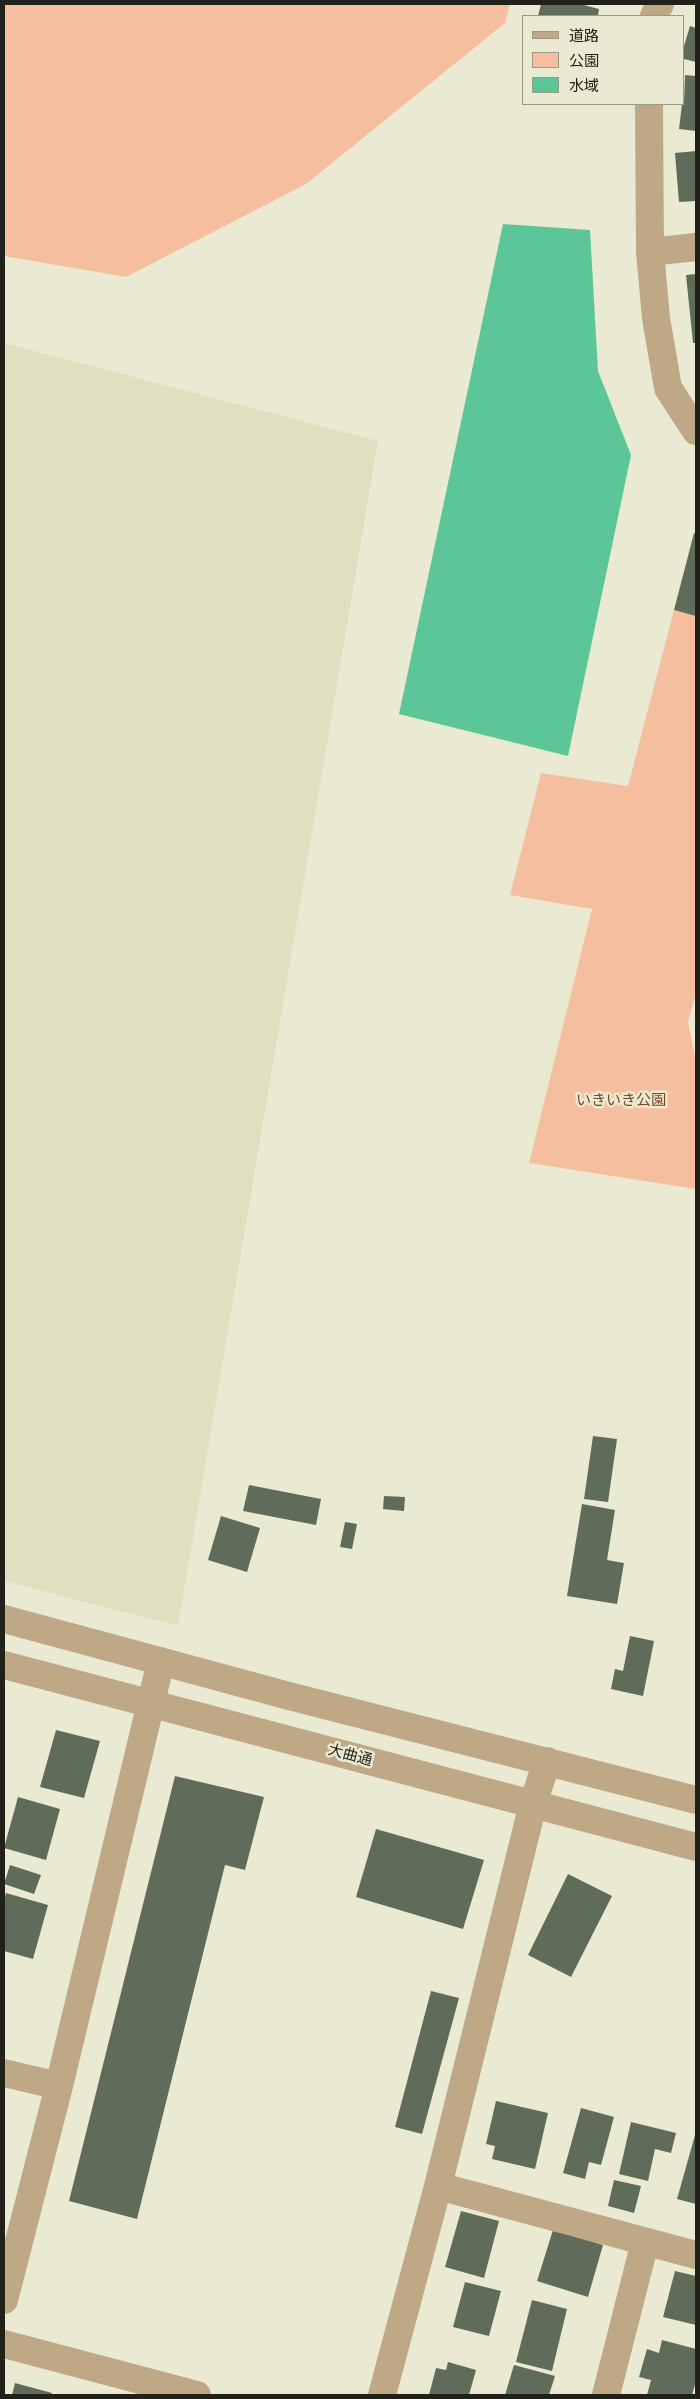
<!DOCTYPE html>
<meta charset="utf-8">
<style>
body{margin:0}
#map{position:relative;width:700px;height:2399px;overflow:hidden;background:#eaead3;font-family:Roboto,"Noto Sans JP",sans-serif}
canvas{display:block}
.frame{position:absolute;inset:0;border:5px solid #222119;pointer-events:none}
.legend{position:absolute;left:522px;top:15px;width:162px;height:90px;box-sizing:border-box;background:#eaead3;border:1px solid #9a9a89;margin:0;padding:6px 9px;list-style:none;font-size:15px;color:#222119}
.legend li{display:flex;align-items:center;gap:10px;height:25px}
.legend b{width:25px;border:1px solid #9a9a89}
</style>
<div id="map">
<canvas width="700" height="2399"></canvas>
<div class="frame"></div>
<ul class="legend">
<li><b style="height:6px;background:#bea885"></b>道路</li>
<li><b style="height:14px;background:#f5be9f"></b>公園</li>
<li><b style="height:14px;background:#5dc698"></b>水域</li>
</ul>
</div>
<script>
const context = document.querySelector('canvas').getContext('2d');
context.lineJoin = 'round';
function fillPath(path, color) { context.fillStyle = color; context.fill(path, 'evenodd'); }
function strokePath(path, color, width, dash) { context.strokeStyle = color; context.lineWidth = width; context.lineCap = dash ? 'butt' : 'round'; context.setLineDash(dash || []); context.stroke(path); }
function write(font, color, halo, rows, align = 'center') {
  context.font = font + ' Roboto,"Noto Sans JP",sans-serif'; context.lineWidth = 5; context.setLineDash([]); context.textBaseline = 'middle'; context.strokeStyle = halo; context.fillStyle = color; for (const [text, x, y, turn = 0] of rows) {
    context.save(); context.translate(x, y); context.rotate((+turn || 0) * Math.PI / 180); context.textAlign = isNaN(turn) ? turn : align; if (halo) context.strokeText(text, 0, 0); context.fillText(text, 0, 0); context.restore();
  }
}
const built = new Path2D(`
 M4,343L378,441L178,1626L4,1581Z`);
const green = new Path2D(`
 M4,4H510L505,23L306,184L126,277L4,256Z
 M674,610L696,615V993L688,1022L696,1061V1189L529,1163L592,909L510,895L541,773L628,786Z`);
const water = new Path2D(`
 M503,224L590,230L598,371L631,455L568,756L399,714Z`);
const building = new Path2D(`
 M541,4H580L599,9L598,16H538Z
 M690,26L696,28V62L684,59V46Z
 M685,75L696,76V131L679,129L682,104H684Z
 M696,151V201L679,202L675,153Z
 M696,274V343H693L686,275Z
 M694,533L696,534V616L674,610Z
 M593,1436L617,1439L608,1502L584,1499Z
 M249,1485L321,1499L316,1525L243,1511Z
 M384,1496L405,1497L404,1511L383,1509Z
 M582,1504L615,1510L607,1560L624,1563L617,1604L567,1596Z
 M221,1516L260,1528L247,1572L208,1560Z
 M345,1522L357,1524L352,1549L340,1547Z
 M630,1636L654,1641L643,1696L611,1689L615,1669L623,1671Z
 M56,1730L100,1741L84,1798L40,1787Z
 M175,1776L264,1797L245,1870L225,1865L137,2219L69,2201Z
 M18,1797L60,1809L46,1860L4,1848Z
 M376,1829L484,1860L463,1929L356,1897Z
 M10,1865L41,1875L34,1894L4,1884Z
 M568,1874L612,1896L571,1977L528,1955Z
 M6,1893L48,1905L33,1959L4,1951V1901Z
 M431,1991L459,1998L422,2134L395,2127Z
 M496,2101L548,2113L535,2169L492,2159L495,2146L486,2144Z
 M581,2108L614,2117L601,2165L589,2162L585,2179L563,2173Z
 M631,2122L676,2133L671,2153L655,2149L648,2181L619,2174Z
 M695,2135H696V2204L677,2199Z
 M614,2180L641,2186L634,2213L608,2206Z
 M461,2211L499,2221L484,2278L445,2267Z
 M553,2230L603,2245L588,2297L537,2281Z
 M675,2271L696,2276V2325L663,2317Z
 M465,2282L501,2291L489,2336L453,2327Z
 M532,2300L567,2309L552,2371L516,2362Z
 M662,2340L696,2349V2381L692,2395H647L651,2380L639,2377L647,2349L659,2353Z
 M448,2362L476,2370L469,2395H429L436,2368L446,2370Z
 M514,2365L555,2376L549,2395H505Z
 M15,2383L52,2393L51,2395H12Z`);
const minor = new Path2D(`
 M654,16L660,4
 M649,104L650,252L656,318L668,388L696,431
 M650,252L696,247
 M4,1619L289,1696L696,1800
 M4,1665L696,1847
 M4,2073L59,2086
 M438,2186L696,2255
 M4,2300L59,2086L161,1661
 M4,2344L197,2395
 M382,2395L438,2186L533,1804L547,1761
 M606,2395L645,2242`);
const parkNames = [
 ["いきいき公園",621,1101]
];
const streetNames = [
 ["大曲通",350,1756,15]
];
fillPath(built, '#e0e0c1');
fillPath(green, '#f5be9f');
fillPath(water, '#5dc698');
fillPath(building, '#606c5a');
strokePath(minor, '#bea885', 28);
write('15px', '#7c4522', '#eaead3', parkNames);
write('15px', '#222119', '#eaead3', streetNames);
</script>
